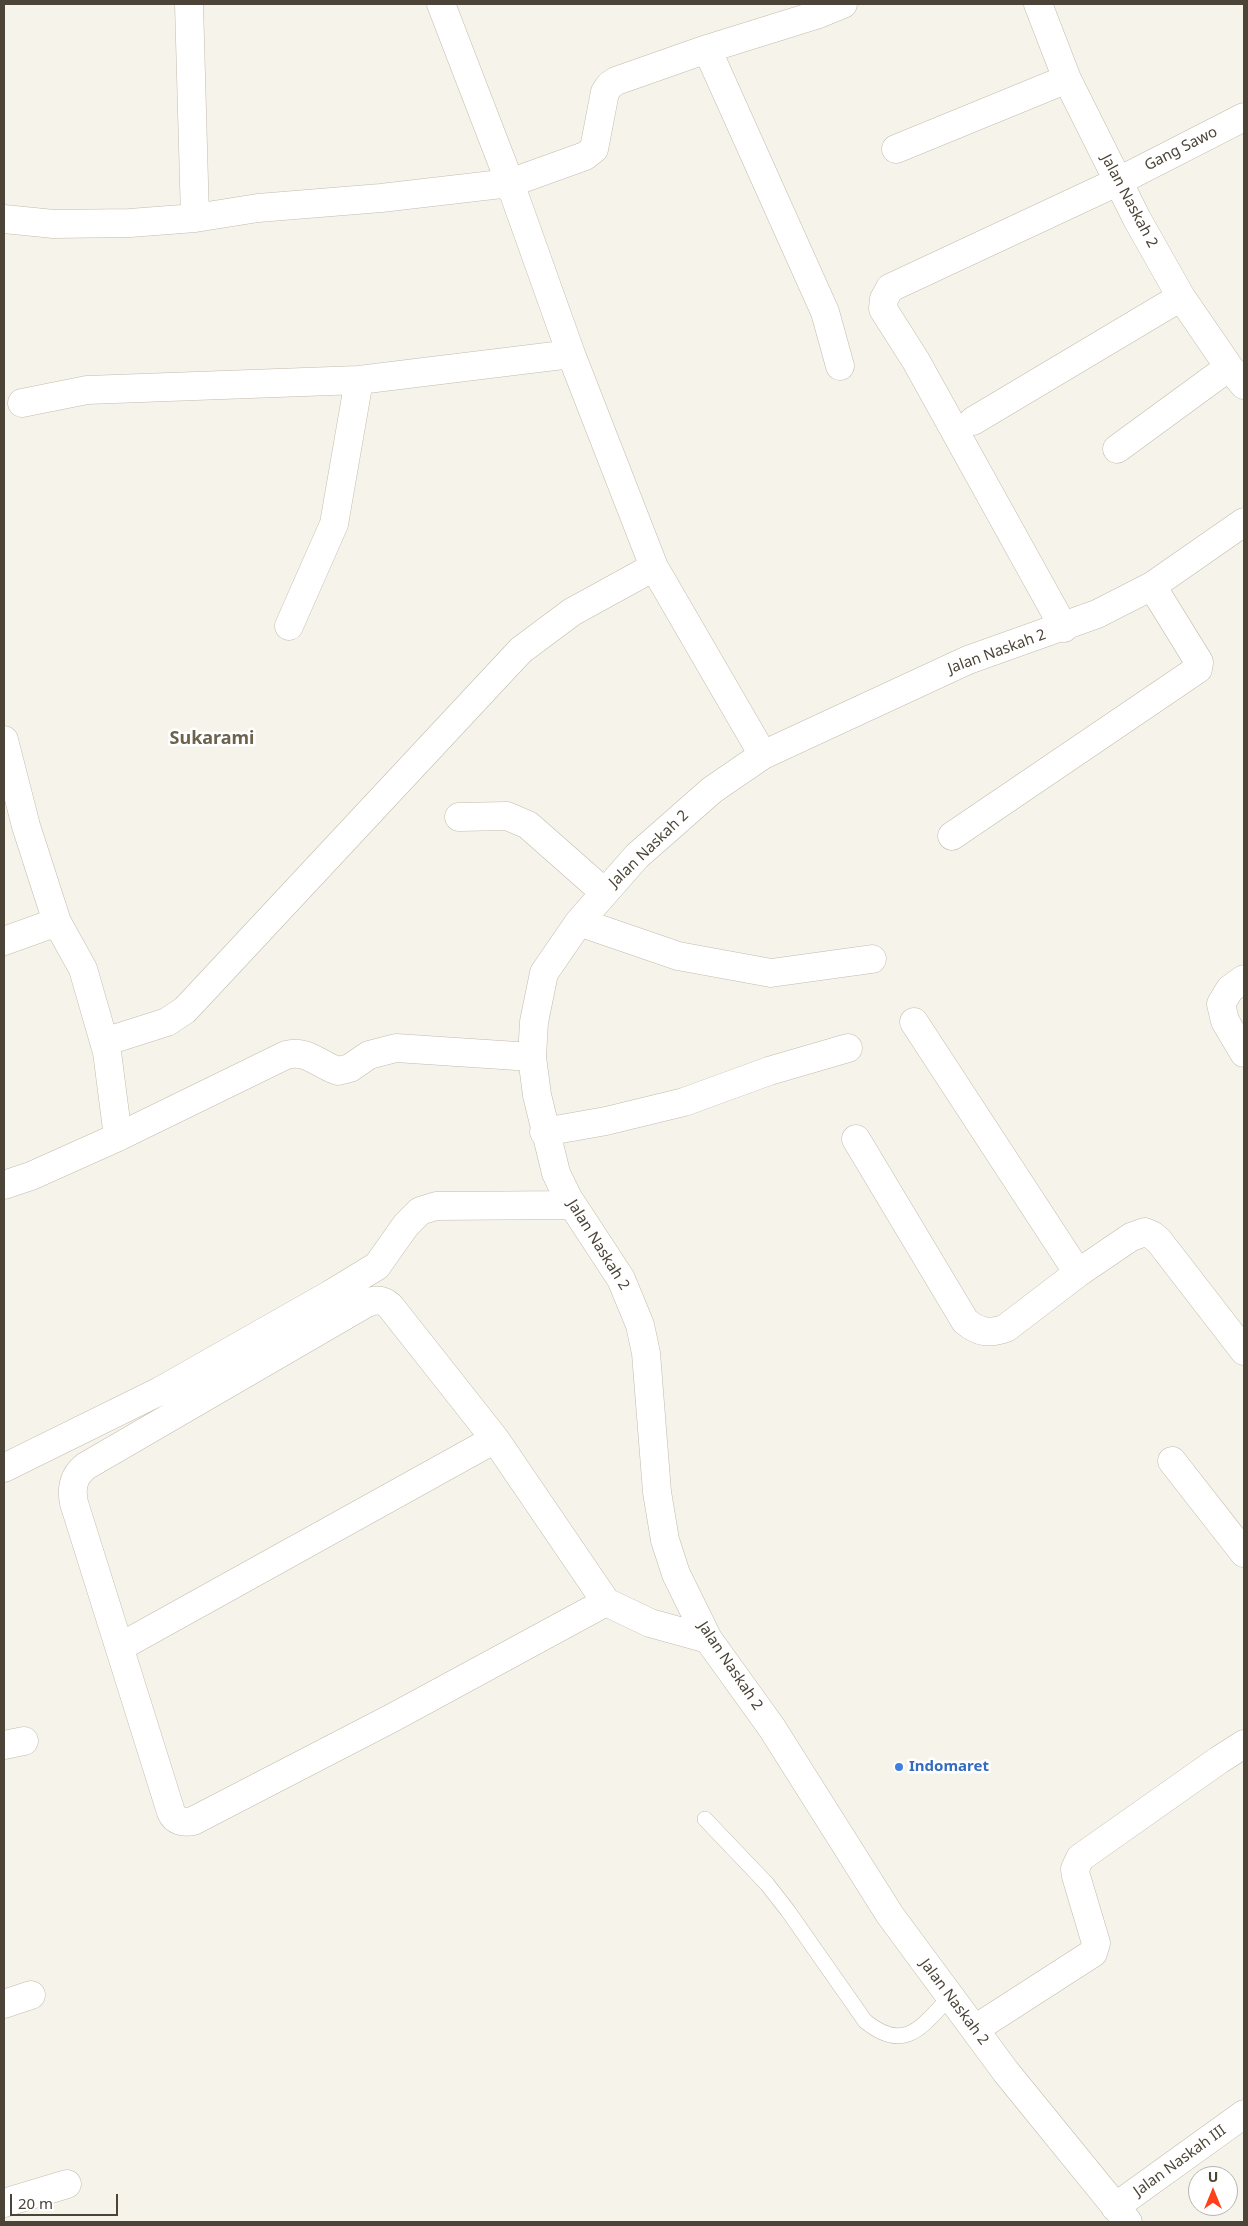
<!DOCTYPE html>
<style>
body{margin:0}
#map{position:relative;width:1248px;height:2226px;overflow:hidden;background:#f6f3ea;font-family:"Noto Sans",sans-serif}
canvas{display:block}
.frame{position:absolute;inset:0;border:5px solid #4b4437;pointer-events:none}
.north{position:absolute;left:1188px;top:2166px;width:50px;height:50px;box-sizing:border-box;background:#fff;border:1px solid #b7b4af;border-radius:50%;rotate:0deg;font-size:14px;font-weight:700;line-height:20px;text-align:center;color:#4b4437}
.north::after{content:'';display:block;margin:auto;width:18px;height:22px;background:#ff4018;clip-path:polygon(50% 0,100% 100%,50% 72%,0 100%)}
.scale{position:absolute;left:10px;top:2194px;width:108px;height:22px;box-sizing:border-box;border:2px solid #4b4437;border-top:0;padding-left:6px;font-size:15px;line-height:18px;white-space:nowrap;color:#4b4437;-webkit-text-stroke:4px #fff;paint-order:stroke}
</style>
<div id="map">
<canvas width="1248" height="2226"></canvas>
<div class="frame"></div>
<div class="north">U</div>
<div class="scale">20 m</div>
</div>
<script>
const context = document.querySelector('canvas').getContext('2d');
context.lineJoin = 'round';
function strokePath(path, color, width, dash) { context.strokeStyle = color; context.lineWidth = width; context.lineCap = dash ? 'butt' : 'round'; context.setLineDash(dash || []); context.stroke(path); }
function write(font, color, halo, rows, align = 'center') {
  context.font = font + ' "Noto Sans",sans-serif'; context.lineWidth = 5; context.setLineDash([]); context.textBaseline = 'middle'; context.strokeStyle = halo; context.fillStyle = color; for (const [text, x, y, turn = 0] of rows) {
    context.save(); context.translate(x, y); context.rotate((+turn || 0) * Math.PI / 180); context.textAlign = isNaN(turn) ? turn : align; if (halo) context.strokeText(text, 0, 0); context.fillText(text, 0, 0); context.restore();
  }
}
const lane = new Path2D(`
 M705,1819L767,1884L788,1911L865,2021C905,2054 922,2026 950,1997`);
const street = new Path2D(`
 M189,4L195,218
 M441,4L510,183L571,354L654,567L763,755
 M1038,4L1067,79L1137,219L1181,297L1229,367L1244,385
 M707,49L825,312L840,366
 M896,149L1067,79
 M4,219L54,224L130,223L195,218L258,208L381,198L510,183L585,156L594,149L605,92L610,85L616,81L707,49L816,15L843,4
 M22,403L87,390L359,380L571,354
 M973,421L1181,297
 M1117,449L1229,367
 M289,626L334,524L359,380
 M1064,628L916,361L883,309L884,299L890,288L1117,182L1244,117
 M4,740L26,826L57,922
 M459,817L507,816L528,825L604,892
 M952,836L1198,669L1199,662L1152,586
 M579,922L678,956L771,973L872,959
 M4,941L57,922L83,969L107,1052L118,1137
 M1244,979L1230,989L1221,1004L1225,1021L1244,1053
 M914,1022L1078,1273
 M104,1042L167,1022L185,1010L521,650L572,612L654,567
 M544,1132L606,1121L684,1102L769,1071L848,1048
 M856,1139L965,1321C979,1333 990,1334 1006,1328L1078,1273L1131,1237L1145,1232L1152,1235L1159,1241L1244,1351
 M4,1185L31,1176L118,1137L286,1055C307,1049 319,1065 338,1071L350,1068L369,1055L396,1048L532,1057
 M1172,1461L1244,1553
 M4,1468L160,1391L331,1294L377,1266L406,1225L420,1211L436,1206L572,1205
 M606,1602L495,1439L390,1306C382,1299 375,1299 365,1304L86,1466C73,1476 71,1488 74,1503L171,1812C175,1821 183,1823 193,1821L392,1718L606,1602L650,1623L708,1639
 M120,1647L495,1439
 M4,1745L24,1741
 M4,2004L31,1995
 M975,2029L1093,1953L1096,1943L1076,1876L1075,1869L1080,1858L1219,1760L1244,1744
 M4,2203L67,2184
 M1115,2207L1244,2114
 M1128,2222L1006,2072L890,1915L772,1728L708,1639L676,1574L665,1540L657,1492L646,1353L640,1325L621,1279L568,1198L556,1173L537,1095L532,1057L534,1022L544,973L579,922L637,856L712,790L763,755L968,660L1097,614L1152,586L1244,522`);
const markers = [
 [899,1767,5,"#3f7fe0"]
];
const streetNames = [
 ["Gang Sawo",1181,149,-27],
 ["Jalan Naskah 2",1129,201,62],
 ["Jalan Naskah 2",997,652,-20],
 ["Jalan Naskah 2",649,849,-44],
 ["Jalan Naskah 2",598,1245,58],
 ["Jalan Naskah 2",730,1666,56],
 ["Jalan Naskah 2",954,2002,53],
 ["Jalan Naskah III",1180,2161,-36]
];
const shopNames = [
 ["Indomaret",909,1767]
];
const quarterNames = [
 ["Sukarami",212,739]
];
strokePath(lane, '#c3bbac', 16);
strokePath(street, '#c3bbac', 29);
strokePath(lane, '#fff', 15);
strokePath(street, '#fff', 28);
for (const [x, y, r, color] of markers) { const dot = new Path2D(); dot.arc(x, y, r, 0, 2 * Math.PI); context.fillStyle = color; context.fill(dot); strokePath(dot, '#fff', 2); }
write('15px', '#4b4437', '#fff', streetNames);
write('bold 15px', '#366cbe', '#fff', shopNames, 'left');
write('bold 18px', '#6f624d', '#fff', quarterNames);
</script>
